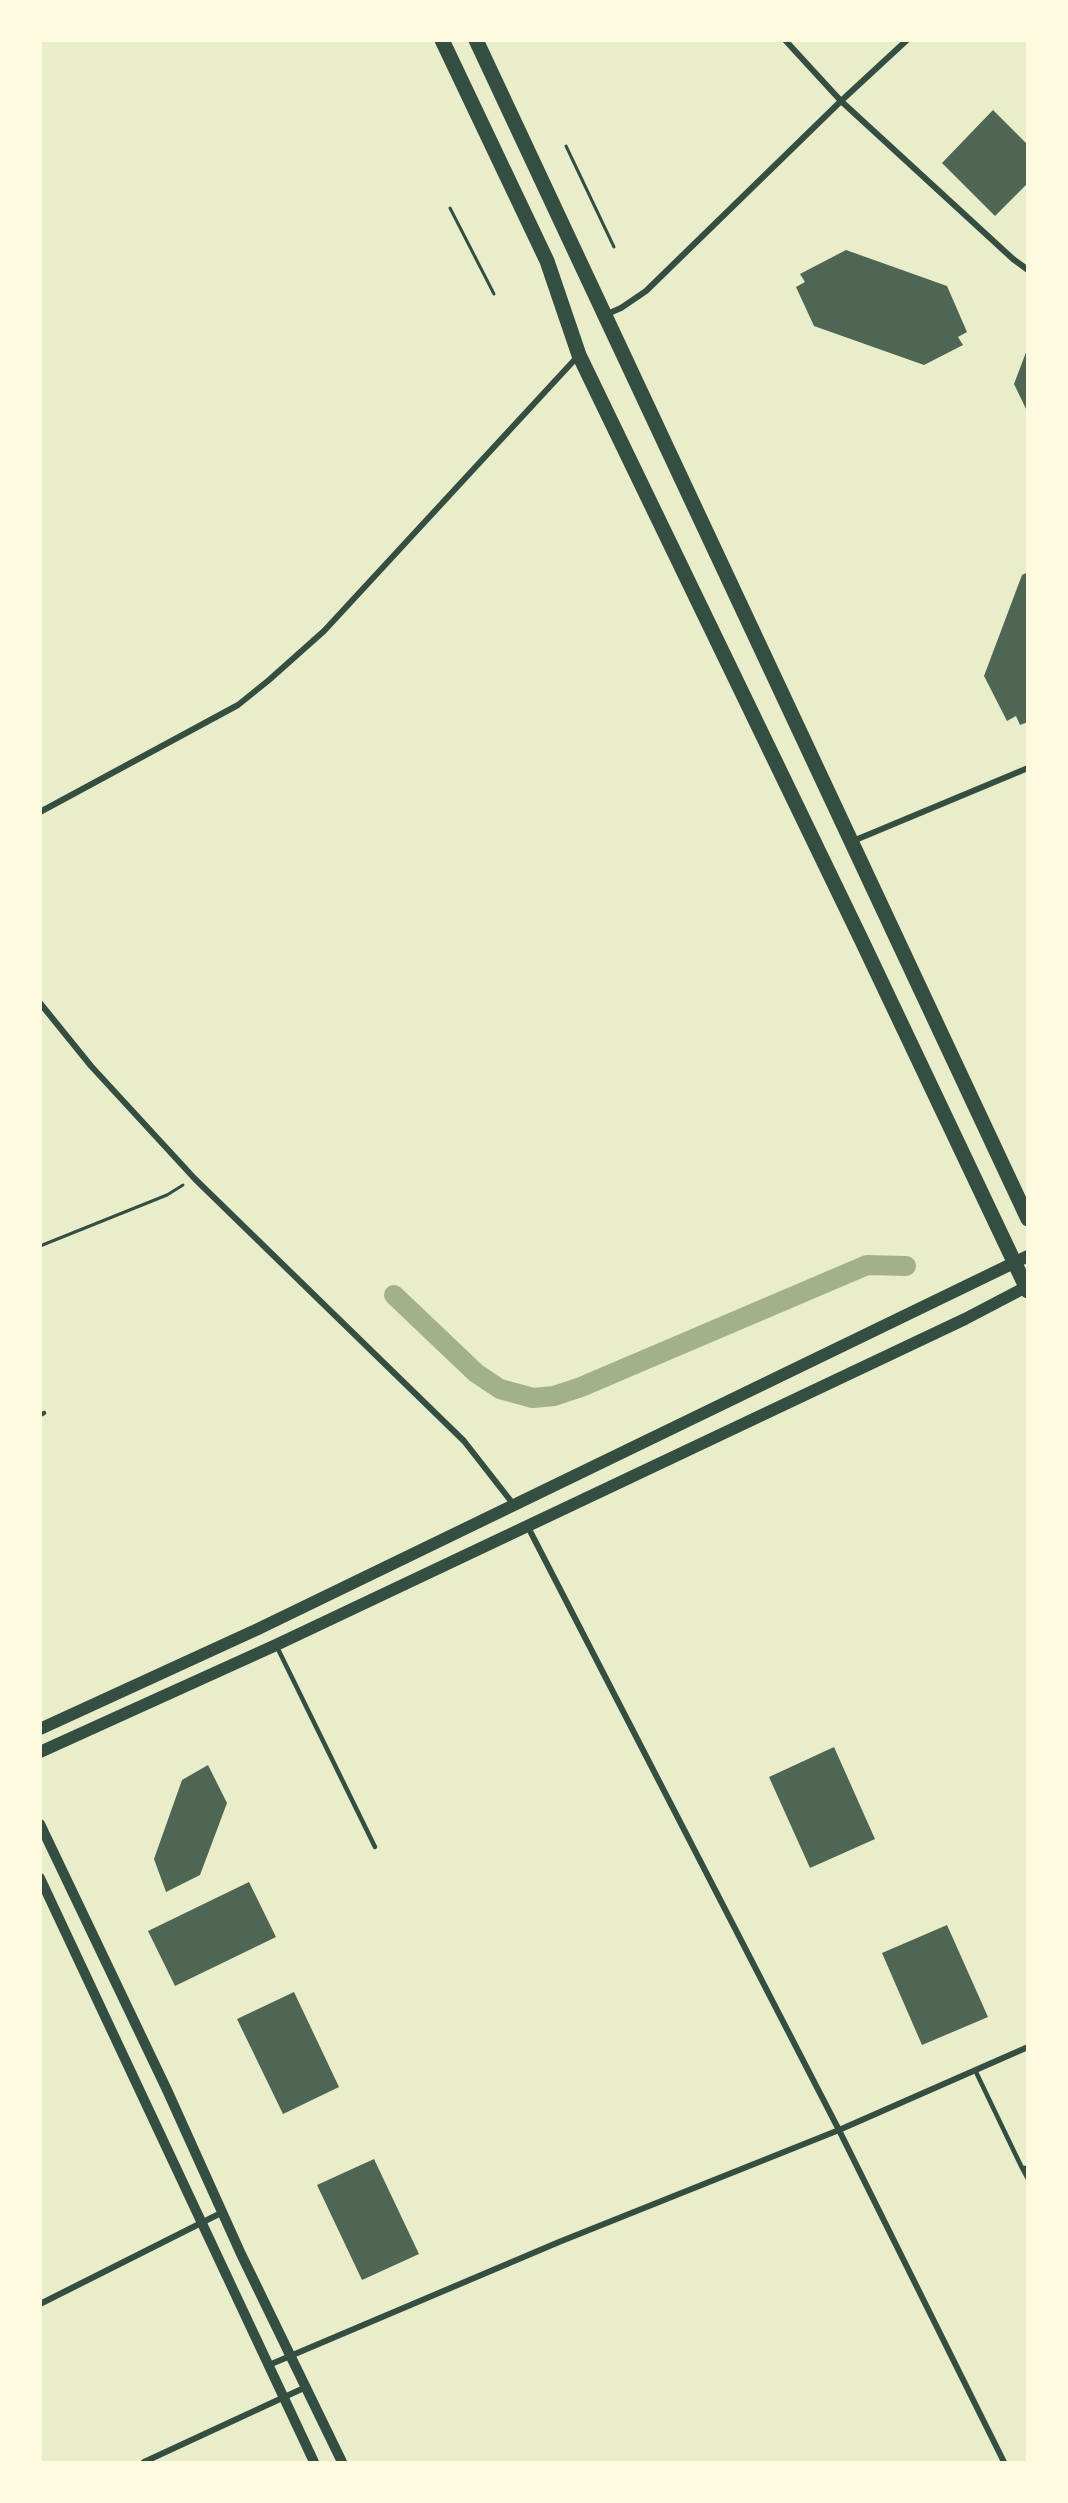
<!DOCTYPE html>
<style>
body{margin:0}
#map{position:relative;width:1068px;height:2503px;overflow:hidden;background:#e9edc9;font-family:"Titillium Web",sans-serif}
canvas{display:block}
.frame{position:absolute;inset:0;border:42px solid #fefae0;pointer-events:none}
</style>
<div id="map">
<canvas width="1068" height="2503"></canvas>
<div class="frame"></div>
</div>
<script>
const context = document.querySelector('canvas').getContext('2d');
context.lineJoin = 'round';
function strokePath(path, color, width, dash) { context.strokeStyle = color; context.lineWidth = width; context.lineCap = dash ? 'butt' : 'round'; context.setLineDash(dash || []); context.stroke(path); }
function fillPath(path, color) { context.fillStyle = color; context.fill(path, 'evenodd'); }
const canal = new Path2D(`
 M394,1295L476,1373L500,1389L533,1398L554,1396L581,1387L867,1265L906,1266`);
const building = new Path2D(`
 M993,110L1028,145V183L995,216L942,163Z
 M846,250L947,286L967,332L958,337L963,345L924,365L814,326L796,287L805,282L800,274Z
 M1028,347V413L1014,384Z
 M1028,572V722L1020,725L1016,716L1007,721L984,676L1022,575Z
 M834,1747L875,1839L810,1868L769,1777Z
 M208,1765L227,1803L200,1875L166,1892L154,1859L182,1780Z
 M249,1882L276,1937L175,1986L148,1931Z
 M947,1925L988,2017L922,2045L882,1953Z
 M294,1992L339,2087L283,2114L237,2019Z
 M374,2159L419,2254L362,2280L317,2185Z`);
const path = new Path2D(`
 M566,146L614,247
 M450,208L494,294
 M40,1246L167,1195L183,1185`);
const service = new Path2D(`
 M40,1415L44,1413
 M277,1647L375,1847
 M975,2070L1022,2168
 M1028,2168H1022L1028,2179`);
const minor = new Path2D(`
 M785,40L841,101L1013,259L1028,270
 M605,315L621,308L646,291L841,101L907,40
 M40,812L238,705L269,680L324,631L579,355
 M853,841L1028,768
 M40,1003L91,1066L195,1179L464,1441L514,1505
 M527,1525L839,2130L1004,2462
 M40,2304L223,2212
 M269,2365L559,2242L839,2130L1028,2047
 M144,2462L306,2387`);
const tertiary = new Path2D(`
 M40,1824L167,2090L241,2254L342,2462
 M40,1878L314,2462`);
const secondary = new Path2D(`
 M40,1729L258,1629L1028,1256
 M40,1752L276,1645L965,1319L1028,1286`);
const primary = new Path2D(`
 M442,40L547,261L579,355L862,941L1028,1291
 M476,40L1028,1219`);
strokePath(canal, '#a3b18a', 20);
fillPath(building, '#4f6655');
strokePath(path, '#344e41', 3);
strokePath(service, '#344e41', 4.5);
strokePath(minor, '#344e41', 6);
strokePath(tertiary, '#344e41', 10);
strokePath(secondary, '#344e41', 12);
strokePath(primary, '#344e41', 15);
</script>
